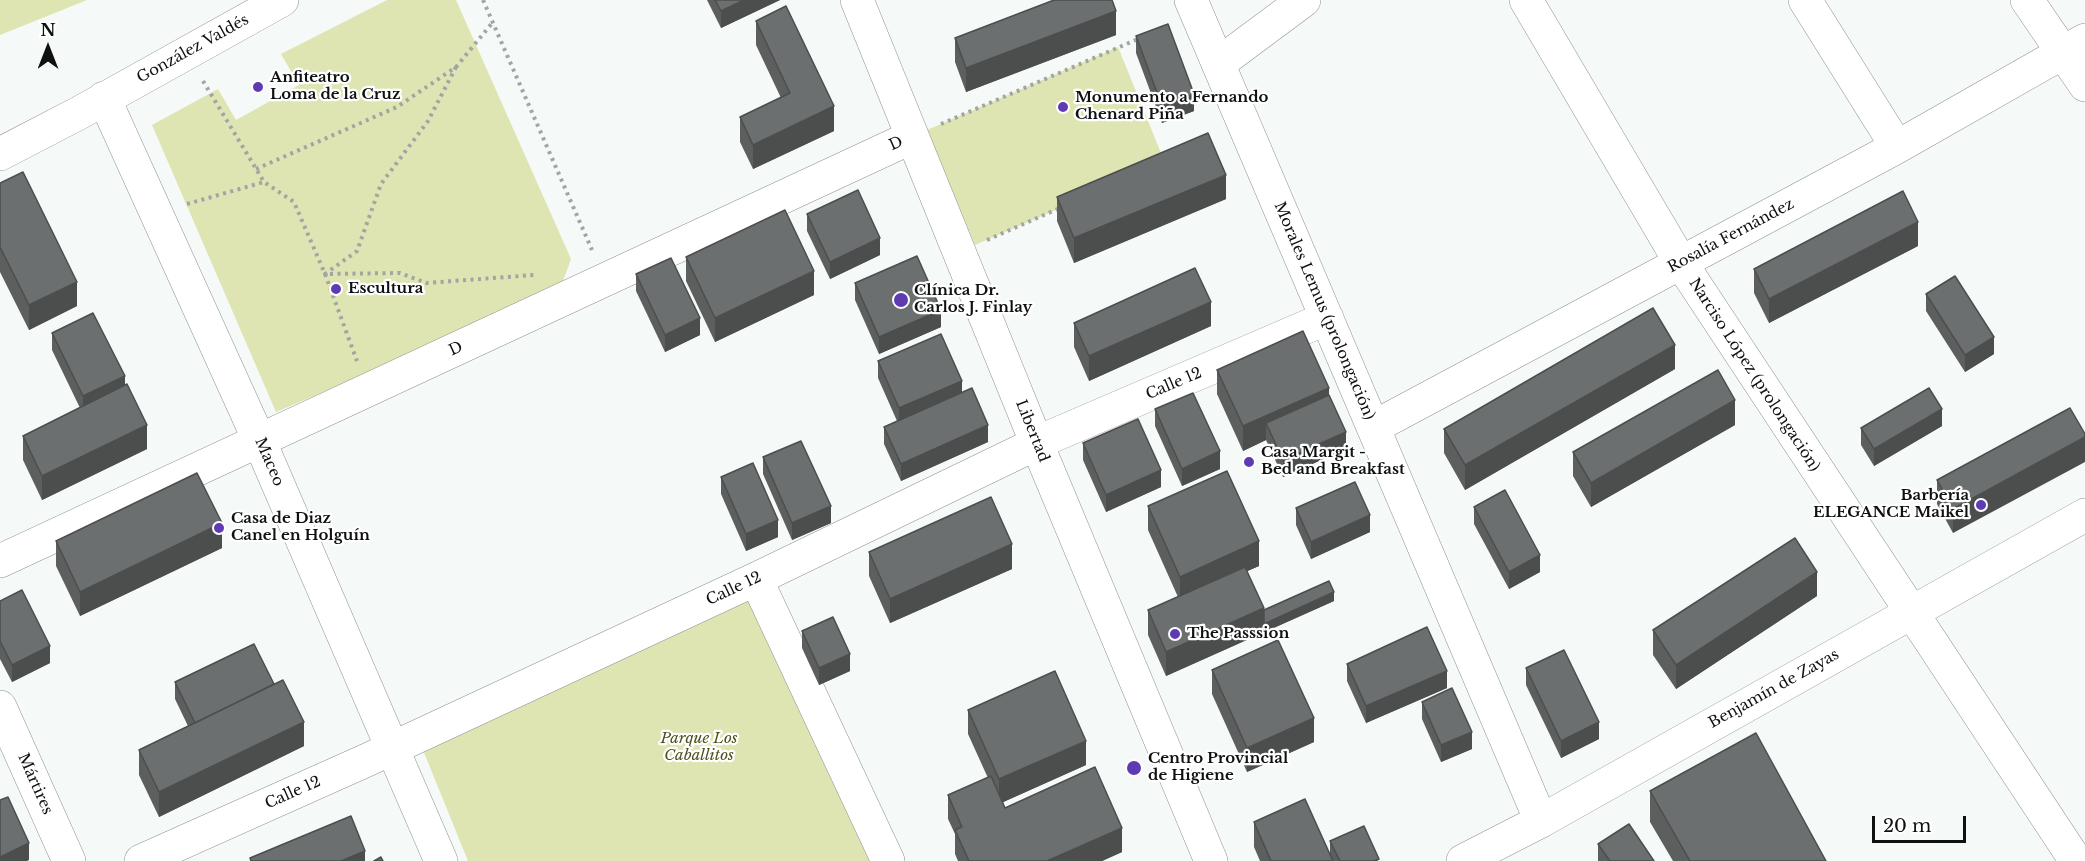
<!DOCTYPE html>
<meta charset="utf-8">
<style>
body{margin:0}
#map{position:relative;width:2085px;height:861px;overflow:hidden;background:#f5f9f7;font-family:"Libre Baskerville",serif}
canvas{display:block}
.north{position:absolute;left:18px;top:18px;width:60px;height:60px;-webkit-text-stroke:4px #fff;paint-order:stroke;rotate:0deg;font-size:16px;font-weight:700;line-height:24px;text-align:center;color:#0f1010}
.north::after{content:'';display:block;margin:auto;width:21px;height:27px;background:#0f1010;clip-path:polygon(50% 0,100% 100%,50% 72%,0 100%)}
.scale{position:absolute;left:1872px;top:816px;width:94px;height:27px;box-sizing:border-box;border:3px solid #0f1010;border-top:0;padding-left:8px;font-size:18px;line-height:21px;white-space:nowrap;color:#0f1010;-webkit-text-stroke:4px #fff;paint-order:stroke}
</style>
<div id="map">
<canvas width="2085" height="861"></canvas>
<div class="north">N</div>
<div class="scale">20 m</div>
</div>
<script>
const context = document.querySelector('canvas').getContext('2d');
context.lineJoin = 'round';
function fillPath(path, color) { context.fillStyle = color; context.fill(path, 'evenodd'); }
function strokePath(path, color, width, dash) { context.strokeStyle = color; context.lineWidth = width; context.lineCap = dash ? 'butt' : 'round'; context.setLineDash(dash || []); context.stroke(path); }
function write(font, color, halo, rows, align = 'center') {
  context.font = font + ' "Libre Baskerville",serif'; context.lineWidth = 4.5; context.setLineDash([]); context.textBaseline = 'middle'; context.strokeStyle = halo; context.fillStyle = color; for (const [text, x, y, turn = 0] of rows) {
    context.save(); context.translate(x, y); context.rotate((+turn || 0) * Math.PI / 180); context.textAlign = isNaN(turn) ? turn : align; if (halo) context.strokeText(text, 0, 0); context.fillText(text, 0, 0); context.restore();
  }
}
const green = new Path2D(`
 M0,0H87L0,35Z
 M387,0H456L571,259L559,292L276,412L152,125L218,89L236,120L299,85L281,54Z
 M1118,47L1165,163L975,245L927,130Z
 M754,597L877,861H468L423,750Z`);
const path = new Path2D(`
 M483,0L592,250
 M456,67L428,121L381,184L357,251L325,274L400,273L426,283L534,275
 M203,81L264,182L294,202L325,274L357,361
 M941,124L1138,39
 M256,169L397,107L456,67L493,22
 M187,204L264,182
 M987,240L1060,208`);
const minor = new Path2D(`
 M857,0L1037,444L1211,861
 M1191,0L1541,821
 M1526,0L1681,263L2076,861
 M1805,0L1897,147
 M2027,0L2085,85
 M1218,64L1304,0
 M104,98L259,440L441,861
 M0,154L79,113L282,0
 M1374,427L1897,147L2085,40
 M0,561L912,137
 M756,579L888,861
 M0,707L69,861
 M141,861L367,760L756,579L1050,437L1327,318
 M1463,861L1541,821L2085,515`);
const wall = new Path2D(`
 M707,0H780L721,28Z
 M756,21L834,131L753,169L740,142V117L781,98L756,45Z
 M1116,35L966,92L955,62V38Z
 M1136,36L1194,111L1162,123L1136,53Z
 M0,183L77,306L29,330L0,272Z
 M1057,197L1226,199L1074,263L1057,221Z
 M807,214L880,255L830,279L807,231Z
 M1918,246L1769,323L1754,293V269Z
 M686,257L814,295L715,342L686,281Z
 M636,274L700,335L665,352L636,291Z
 M855,283L941,327L879,354L855,300Z
 M1926,294L1994,354L1965,372L1926,311Z
 M1074,323L1211,326L1089,381L1074,347Z
 M52,333L125,386L147,449L42,500L23,460V436L80,408L52,350Z
 M878,361L962,392L988,442L901,481L884,444V427L897,421L878,378Z
 M1675,369L1465,490L1444,453V429Z
 M1217,370L1329,395L1346,449L1283,477L1266,440L1243,451L1217,394Z
 M2070,408L1953,533L1937,504V480Z
 M1155,409L1220,469L1182,486L1155,426Z
 M1735,425L1591,507L1573,476V452Z
 M1942,426L1874,466L1861,445V428Z
 M1083,443L1161,487L1106,512L1083,460Z
 M763,457L831,523L792,540L763,474Z
 M721,477L778,537L746,551L721,494Z
 M1148,506L1259,566L1247,571L1264,610L1334,601L1166,676L1148,635V610L1178,597L1148,530Z
 M1474,507L1540,572L1509,589L1474,524Z
 M1296,508L1370,532L1311,559L1296,525Z
 M56,541L222,548L80,616L56,566Z
 M869,552L1012,569L890,623L869,576Z
 M1817,596L1676,689L1653,655V630Z
 M0,601L50,663L12,682L0,659Z
 M802,631L850,671L819,685L802,648Z
 M1347,664L1447,688L1366,723L1347,681Z
 M1526,668L1599,739L1561,758L1526,685Z
 M1212,670L1314,742L1247,772L1212,694Z
 M175,682L304,746L159,817L139,775V750L188,726L175,699Z
 M1422,702L1472,749L1441,762L1422,719Z
 M968,710L1086,765L1003,802L1005,808L1122,852L1102,861H958L955,854V834L948,819V795L988,778L968,734Z
 M1650,791L1826,861H1673L1650,822Z
 M1254,822L1330,854V841L1379,861H1260L1254,847Z
 M1598,844L1654,861H1598Z`);
const shadedWall = new Path2D(`
 M744,0H780L721,28V11Z
 M1116,11V35L966,92V68Z
 M1194,94V111L1162,123V106Z
 M834,106V131L753,169V145Z
 M1226,175V199L1074,263V238Z
 M1918,222V246L1769,323V299Z
 M880,238V255L830,279V262Z
 M814,271V295L715,342V318Z
 M77,282V306L29,330V305Z
 M1211,302V326L1089,381V356Z
 M941,310V327L879,354V337Z
 M700,318V335L665,352V335Z
 M1994,337V354L1965,372V355Z
 M1675,345V369L1465,490V465Z
 M125,376V393L83,413V396Z
 M962,381V398L899,425V408Z
 M1329,388V412L1266,423V440L1243,451V426Z
 M1735,400V425L1591,507V483Z
 M1942,409V426L1874,466V449Z
 M147,425V449L42,500V476Z
 M988,425V442L901,481V464Z
 M1346,432V449L1283,477V460Z
 M2085,437V462L1953,533V509Z
 M1220,451V469L1182,486V469Z
 M1161,470V487L1106,512V495Z
 M831,506V523L792,540V523Z
 M1370,515V532L1311,559V542Z
 M778,520V537L746,551V534Z
 M222,523V548L80,616V592Z
 M1259,541V566L1180,601V577Z
 M1012,544V569L890,623V599Z
 M1540,555V572L1509,589V572Z
 M1817,572V596L1676,689V665Z
 M1334,592V601L1166,676V652L1264,608V624Z
 M50,646V663L12,682V665Z
 M850,654V671L819,685V668Z
 M1447,671V688L1366,723V706Z
 M1314,718V742L1247,772V748Z
 M304,722V746L159,817V792Z
 M1599,722V739L1561,758V741Z
 M1472,732V749L1441,762V745Z
 M1086,741V765L999,804V779Z
 M1122,828V852L1102,861H1047Z
 M29,843V860L27,861H0V857Z
 M365,851V861H341Z`);
const building = new Path2D(`
 M715,0H744L721,11Z
 M1054,0H1112L1116,11L966,68L955,38Z
 M786,6L834,106L753,145L740,117L790,93L756,21Z
 M1168,24L1194,94L1162,106L1136,36Z
 M1208,133L1226,175L1074,238L1057,197Z
 M23,172L77,282L29,305L0,247V183Z
 M858,190L880,238L830,262L807,214Z
 M1903,191L1918,222L1769,299L1754,269Z
 M785,210L814,271L715,318L686,257Z
 M917,256L941,310L879,337L855,283Z
 M671,258L700,318L665,335L636,274Z
 M1195,268L1211,302L1089,356L1074,323Z
 M1955,276L1994,337L1965,355L1926,294Z
 M1653,308L1675,345L1465,465L1444,429Z
 M93,313L125,376L83,396L52,333Z
 M1303,331L1329,388L1243,426L1217,370Z
 M941,334L962,381L899,408L878,361Z
 M1718,370L1735,400L1591,483L1573,452Z
 M127,384L147,425L42,476L23,436Z
 M972,388L988,425L901,464L884,427Z
 M1929,388L1942,409L1874,449L1861,428Z
 M1193,393L1220,451L1182,469L1155,409Z
 M1329,395L1346,432L1283,460L1266,423Z
 M2070,408L2085,434V437L1953,509L1937,480Z
 M1138,419L1161,470L1106,495L1083,443Z
 M801,441L831,506L792,523L763,457Z
 M753,463L778,520L746,534L721,477Z
 M1227,471L1259,541L1180,577L1148,506Z
 M197,473L222,523L80,592L56,541Z
 M1355,482L1370,515L1311,542L1296,508Z
 M1505,490L1540,555L1509,572L1474,507Z
 M991,497L1012,544L890,599L869,552Z
 M1795,538L1817,572L1676,665L1653,630Z
 M1245,567L1264,608L1166,652L1148,610Z
 M1329,581L1334,592L1264,624V610Z
 M22,590L50,646L12,665L0,641V601Z
 M833,617L850,654L819,668L802,631Z
 M1427,627L1447,671L1366,706L1347,664Z
 M1278,640L1314,718L1247,748L1212,670Z
 M254,644L274,684L195,723L175,682Z
 M1564,650L1599,722L1561,741L1526,668Z
 M1055,671L1086,741L999,779L968,710Z
 M283,680L304,722L159,792L139,750Z
 M1452,688L1472,732L1441,745L1422,702Z
 M1756,733L1826,861H1690L1650,791Z
 M1095,767L1122,828L1047,861H969L955,830L962,827L948,795L991,776L1005,808Z
 M8,797L29,843L0,857V800Z
 M1305,799L1333,861H1271L1254,822Z
 M351,816L365,851L341,861H251L250,858Z
 M1629,824L1654,861H1610L1598,844Z
 M1364,826L1379,859L1374,861H1340L1330,841Z
 M381,857L383,861H374Z`);
const markers = [
 [258,87,6,"#5f3bb3"],
 [1063,107,6,"#5f3bb3"],
 [336,289,6,"#5f3bb3"],
 [901,300,8,"#5f3bb3"],
 [1249,462,6,"#5f3bb3"],
 [1981,505,6,"#5f3bb3"],
 [219,528,6,"#5f3bb3"],
 [1175,634,6,"#5f3bb3"],
 [1134,768,8,"#5f3bb3"]
];
const streetNames = [
 ["González Valdés",193,49,-29],
 ["D",896,144,-24],
 ["Rosalía Fernández",1731,236,-28],
 ["Morales Lemus (prolongación)",1324,311,67],
 ["D",456,349,-25],
 ["Narciso López (prolongación)",1754,375,57],
 ["Calle 12",1174,384,-23],
 ["Libertad",1032,431,68],
 ["Maceo",269,462,67],
 ["Calle 12",734,589,-25],
 ["Benjamín de Zayas",1774,689,-29],
 ["Mártires",35,784,66],
 ["Calle 12",293,793,-24]
];
const poiNames = [
 ["Anfiteatro",270,78],
 ["Loma de la Cruz",270,95],
 ["Monumento a Fernando",1075,98],
 ["Chenard Piña",1075,115],
 ["Escultura",348,289],
 ["Clínica Dr.",914,291],
 ["Carlos J. Finlay",914,308],
 ["Casa Margit -",1261,453],
 ["Bed and Breakfast",1261,470],
 ["Barbería",1969,496,"right"],
 ["ELEGANCE Maikel",1969,513,"right"],
 ["Casa de Diaz",231,519],
 ["Canel en Holguín",231,536],
 ["The Passsion",1187,634],
 ["Centro Provincial",1148,759],
 ["de Higiene",1148,776]
];
const parkNames = [
 ["Parque Los",699,739],
 ["Caballitos",699,756]
];
fillPath(green, '#dee5b2');
strokePath(minor, '#8f9291', 34);
strokePath(path, '#a2a5a4', 4, [3, 4.5]);
strokePath(minor, '#fff', 33);
fillPath(wall, '#5d5f5f');
fillPath(shadedWall, '#4c4e4e');
fillPath(building, '#6c6f6f');
strokePath(building, '#4c4e4e', 1.5);
for (const [x, y, r, color] of markers) { const dot = new Path2D(); dot.arc(x, y, r, 0, 2 * Math.PI); context.fillStyle = color; context.fill(dot); strokePath(dot, '#fff', 2); }
write('15px', '#0f1010', '#fff', streetNames);
write('bold 15px', '#0f1010', '#fff', poiNames, 'left');
write('italic 15px', '#4d511e', '#fff', parkNames);
</script>
